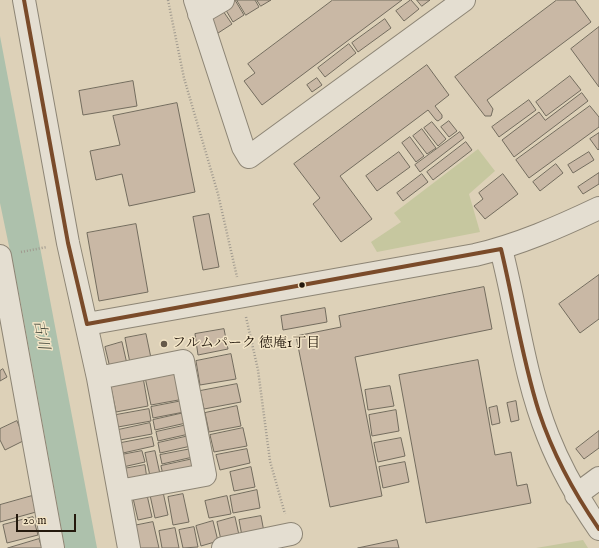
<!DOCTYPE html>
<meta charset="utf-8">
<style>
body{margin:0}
#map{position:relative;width:599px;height:548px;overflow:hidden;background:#ddd1b8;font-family:"IM FELL English",serif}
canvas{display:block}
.scale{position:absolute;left:16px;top:514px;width:60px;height:18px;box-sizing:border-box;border:2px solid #24190d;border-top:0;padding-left:5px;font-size:12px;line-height:14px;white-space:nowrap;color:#24190d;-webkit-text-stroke:3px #f3e5c7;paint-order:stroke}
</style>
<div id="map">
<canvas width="599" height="548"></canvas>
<div class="scale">20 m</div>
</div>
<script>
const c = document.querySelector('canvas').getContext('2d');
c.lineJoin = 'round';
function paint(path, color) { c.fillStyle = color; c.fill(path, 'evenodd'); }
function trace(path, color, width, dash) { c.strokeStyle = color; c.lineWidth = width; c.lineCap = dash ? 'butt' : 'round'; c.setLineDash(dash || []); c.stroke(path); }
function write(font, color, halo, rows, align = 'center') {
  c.font = font + ' "IM FELL English","Noto Serif JP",serif'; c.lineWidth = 3; c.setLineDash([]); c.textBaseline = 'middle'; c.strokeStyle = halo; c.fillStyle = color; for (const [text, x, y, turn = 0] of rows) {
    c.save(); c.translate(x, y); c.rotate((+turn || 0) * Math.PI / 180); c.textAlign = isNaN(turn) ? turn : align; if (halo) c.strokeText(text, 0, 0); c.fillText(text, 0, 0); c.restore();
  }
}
paint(new Path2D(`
 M478,149L495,171L469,194L480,232L377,252L371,242L401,222L394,213Z
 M583,540L588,548H536Z`), '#c6c79f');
paint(new Path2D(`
 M0,36L97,548H65L20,299L0,203Z`), '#adc1ac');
const building = new Path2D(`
 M235,0L244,15L233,22L224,7Z
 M237,0H255L259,7L246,15Z
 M257,0H271L261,6Z
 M333,0H402L262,105L244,81L255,73L248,64Z
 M411,0L419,9L404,21L396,11Z
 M417,0H430L422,6Z
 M557,0H575L591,22L487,100L493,109L491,116H485L455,77Z
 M221,8L232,24L215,35L208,24Z
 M385,19L391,28L358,52L352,43Z
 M599,27V87L571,49Z
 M349,44L356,53L325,77L318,68Z
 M427,65L449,95L435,106L442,115V118L438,121L436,120L428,110L340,176L372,219L341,242L313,204L320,198L294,164Z
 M570,76L581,90L546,116L536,102Z
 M317,78L322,85L312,92L307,85Z
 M133,81L137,106L83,115L79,91Z
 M582,93L588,101L514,157L502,140L539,112L545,120Z
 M529,100L536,110L499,137L492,127Z
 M177,103L195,192L129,206L122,174L96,180L90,151L120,145L113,116Z
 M590,106L599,117V127L529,178L516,160Z
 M449,121L457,131L449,137L441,127Z
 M432,122L446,139L438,146L424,128Z
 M422,129L436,148L427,154L413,136Z
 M460,132L464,138L420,172L415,165Z
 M599,133V149L598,150L590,139Z
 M410,137L424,156L416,162L402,143Z
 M466,142L472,150L433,180L427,172Z
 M399,152L410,167L377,191L366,176Z
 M589,152L594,160L573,173L568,165Z
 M556,164L563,173L540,191L533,182Z
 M599,173V184L583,194L578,187Z
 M422,174L428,182L403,201L397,193Z
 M503,174L518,194L485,219L474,206L483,199L479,193Z
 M209,214L219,267L203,270L193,217Z
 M136,224L148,292L99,301L87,233Z
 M599,275V319L580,333L559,304Z
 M484,287L492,329L355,357L382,496L330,507L296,336L341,327L339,316Z
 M325,308L327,322L283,330L281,316Z
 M224,329L228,349L198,355L195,334Z
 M146,334L151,358L130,363L125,338Z
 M122,342L127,364L110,368L105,347Z
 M231,354L236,379L200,385L196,361Z
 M478,360L495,455L511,452L517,486L527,484L531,503L426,523L399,375Z
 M3,369L7,377L0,381V371Z
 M178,370L184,399L151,405L145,377Z
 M143,377L148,406L116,412L110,383Z
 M237,384L241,402L204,409L200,391Z
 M390,386L394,406L368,410L365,390Z
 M182,401L184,412L153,418L151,407Z
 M516,401L519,420L511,422L507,403Z
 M237,406L241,426L209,432L205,413Z
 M497,406L500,423L492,425L489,408Z
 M149,409L151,421L118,427L116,415Z
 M396,410L399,431L372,436L369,415Z
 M184,413L186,423L155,430L153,420Z
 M17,421L25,440L5,450L0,440V429Z
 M150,423L152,434L120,440L118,430Z
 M187,425L189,434L158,441L156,432Z
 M243,428L247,446L214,452L210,435Z
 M599,431V448L584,459L576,449Z
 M189,436L191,446L160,453L158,443Z
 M152,437L154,446L123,453L121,443Z
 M401,438L405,456L378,462L374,443Z
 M191,449L193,457L162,464L160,455Z
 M247,449L250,463L220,470L216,455Z
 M142,451L145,462L123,467L121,455Z
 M155,451L160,474L150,476L145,453Z
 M193,459L195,468L163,475L161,466Z
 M405,462L409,482L383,488L379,467Z
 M145,465L147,479L125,483L123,469Z
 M251,467L255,487L234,491L230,472Z
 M257,490L260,508L233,513L230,496Z
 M163,492L168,515L155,518L150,495Z
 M183,494L189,522L173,525L168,497Z
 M147,495L152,517L138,520L133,498Z
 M32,496L36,512L0,522V505Z
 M227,496L231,514L209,518L205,501Z
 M261,516L264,532L242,536L239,520Z
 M33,517L38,535L7,543L3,525Z
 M235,517L239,535L221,540L217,522Z
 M213,521L218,541L201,546L196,526Z
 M153,522L159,548H138L133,526Z
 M194,527L198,547L183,548L179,530Z
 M175,528L179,548H162L159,531Z
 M39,539L42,548H8Z
 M397,540L399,548H358Z`);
paint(building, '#c9b8a5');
trace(building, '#736c5e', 1);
const minor = new Path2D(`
 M24,0L68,243L98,378L129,548
 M195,0L243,147L249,157L464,0
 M199,14L223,0
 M501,249C517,311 524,376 548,436C561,469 579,500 599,529
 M0,256L53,548
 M87,324L475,255C518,245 559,227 599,208
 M98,378L183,361L205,475L119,491
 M576,495L599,478
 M223,548L291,534`);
trace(minor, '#8d8575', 24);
trace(new Path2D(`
 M168,0L184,78L218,194L237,277
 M21,252L47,247
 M246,317L258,370L270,461L285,514`), '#a09a8f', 2.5, [1, 2]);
trace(minor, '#e4ded1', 22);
trace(new Path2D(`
 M24,0L68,243L87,324L501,249C514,303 522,359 539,412C553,454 574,493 599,529`), '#7a4b2a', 4);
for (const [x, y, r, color] of [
 [302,285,3.5,"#24190d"],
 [164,344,4,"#655949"]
]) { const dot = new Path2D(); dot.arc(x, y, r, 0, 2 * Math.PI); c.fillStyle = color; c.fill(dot); trace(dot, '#f3e5c7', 1.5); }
write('14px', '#24190d', '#f3e5c7', [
 ["フルムパーク 徳庵1丁目",172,344]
], 'left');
write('italic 15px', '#4d5143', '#f3e5c7', [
 ["古川",40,335,79]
]);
</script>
